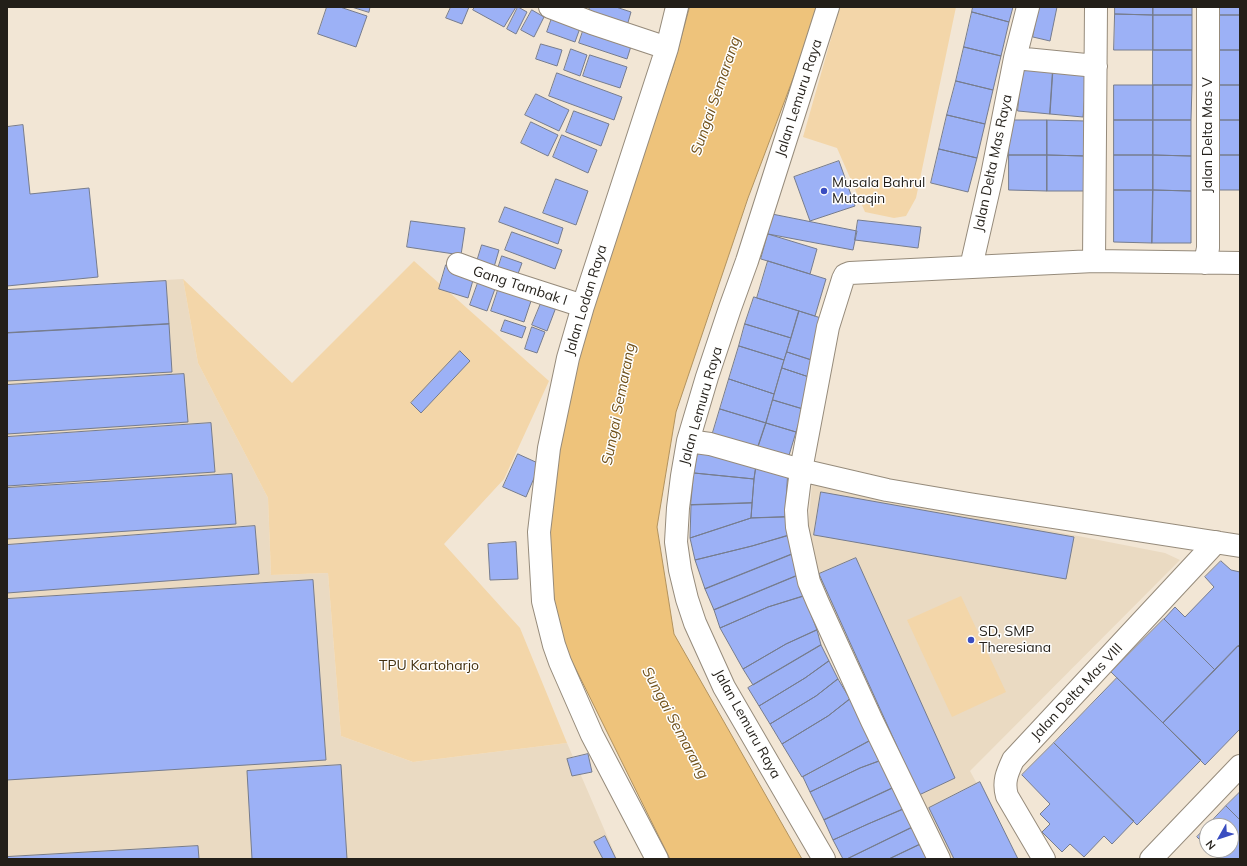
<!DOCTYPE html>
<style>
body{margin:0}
#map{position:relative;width:1247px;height:866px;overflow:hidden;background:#f2e6d5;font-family:Mulish,sans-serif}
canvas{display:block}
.frame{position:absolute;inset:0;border:8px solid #231f19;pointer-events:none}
.north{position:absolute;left:1199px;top:818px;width:40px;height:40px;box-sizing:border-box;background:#fff;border:1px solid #a7a5a3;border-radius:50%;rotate:231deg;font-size:11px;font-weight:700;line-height:16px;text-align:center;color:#231f19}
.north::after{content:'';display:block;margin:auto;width:14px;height:18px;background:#3a4dc0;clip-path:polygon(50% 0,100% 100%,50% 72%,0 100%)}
</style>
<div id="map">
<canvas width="1247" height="866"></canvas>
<div class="frame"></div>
<div class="north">N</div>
</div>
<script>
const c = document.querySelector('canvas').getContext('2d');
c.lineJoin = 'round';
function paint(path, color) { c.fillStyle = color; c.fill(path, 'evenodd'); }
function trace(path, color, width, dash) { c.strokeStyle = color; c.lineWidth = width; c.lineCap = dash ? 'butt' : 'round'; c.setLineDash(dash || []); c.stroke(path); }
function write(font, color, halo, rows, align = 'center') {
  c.font = font + ' Mulish,sans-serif'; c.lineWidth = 3; c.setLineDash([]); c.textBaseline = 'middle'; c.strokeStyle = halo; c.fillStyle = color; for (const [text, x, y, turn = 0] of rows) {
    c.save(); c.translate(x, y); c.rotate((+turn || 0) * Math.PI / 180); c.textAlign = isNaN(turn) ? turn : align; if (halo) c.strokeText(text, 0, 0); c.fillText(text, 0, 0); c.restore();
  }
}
paint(new Path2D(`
 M183,279L198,363L268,498L271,575L328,573L341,736L413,762L567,743L617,859H7V289Z
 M812,484L1165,553L1180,560L970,771L1018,859H946L820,594L807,539Z`), '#eadac2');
paint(new Path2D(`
 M840,7H956L916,198L906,216L894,218L865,212L837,148L803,137Z
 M414,261L549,381L504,479L444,544L520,628L567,743L413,762L341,736L328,573L271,575L268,498L198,363L183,279L292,383Z
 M961,596L1006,692L952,717L907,620Z`), '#f3d6a9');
const water = new Path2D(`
 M690,7H820L748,198L676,412L657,527L674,634L802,859H670L557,631L547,519L553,462L585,319L673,67Z`);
paint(water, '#eec37b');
trace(water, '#b1925e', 1);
const building = new Path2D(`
 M327,7H340L367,16L356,47L318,34Z
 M352,7H370L369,12Z
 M451,7H469L462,24L446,18Z
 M475,7H516L504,27L473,10Z
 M518,7L527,12L516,34L507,29Z
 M590,7H616L631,12L627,26L588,13Z
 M973,7H1013L1009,22L972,12Z
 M1039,7H1057L1050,41L1033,37Z
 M1115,7H1153V15L1115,14Z
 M1153,7H1192V15H1153Z
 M1218,7H1240V15H1218Z
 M532,10L544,17L534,37L521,30Z
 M972,12L1009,22L1001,56L964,47Z
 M1115,14L1153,15V50H1114Z
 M1153,15H1192V50H1153Z
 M1218,15H1240V50H1218Z
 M552,18L580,28L575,42L547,32Z
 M584,28L632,43L627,59L579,43Z
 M541,44L562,50L557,66L536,59Z
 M964,47L1001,56L993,90L956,81Z
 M571,49L587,55L580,76L564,70Z
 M1153,50H1192V85H1153Z
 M1218,50H1240V85H1218Z
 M590,55L627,67L620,88L583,76Z
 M1022,67L1053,69L1050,114L1018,111Z
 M1053,69L1087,72L1083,117L1050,114Z
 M557,73L622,97L614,120L549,96Z
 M956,81L993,90L985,124L947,115Z
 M1114,85H1153V120H1114Z
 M1153,85H1192L1191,120H1153Z
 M1218,85H1240V120H1217Z
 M536,94L569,110L559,131L525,115Z
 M574,111L609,124L601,146L566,132Z
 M947,115L985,124L977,158L939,149Z
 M1009,120H1047V155H1009Z
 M1047,120L1086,121V156L1047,155Z
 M1114,120H1153V155H1114Z
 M1153,120H1191V156L1153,155Z
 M1217,120H1240V155H1218Z
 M531,122L558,135L548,156L521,143Z
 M23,125L30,194L89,188L98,277L7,286V127Z
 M562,135L597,150L588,173L553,157Z
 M939,149L977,158L968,192L931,183Z
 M1009,155H1047V191L1009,190Z
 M1047,155L1086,156V191H1047Z
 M1114,155H1153V190H1114Z
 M1153,155L1191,156V191L1153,190Z
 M1218,155H1240V190H1218Z
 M839,161L855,206L810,221L794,177Z
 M556,179L588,191L576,225L543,213Z
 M1114,190H1153L1152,243L1114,242Z
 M1153,190L1191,191V243H1152Z
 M505,207L563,228L558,244L499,222Z
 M772,214L857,231L853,250L768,234Z
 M858,220L921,227L918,248L855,240Z
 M411,221L465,228L461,255L407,247Z
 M512,232L562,250L555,269L505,250Z
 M768,234L817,249L810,274L761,259Z
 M482,245L499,250L492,274L475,268Z
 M502,256L522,263L515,282L496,275Z
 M768,261L826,279L815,316L757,298Z
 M446,265L475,273L468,298L439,289Z
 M479,280L496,286L487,311L470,305Z
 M166,281L169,324L7,333V290Z
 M500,284L533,295L524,322L491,311Z
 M544,296L558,302L547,331L532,325Z
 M754,297L799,311L791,338L745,324Z
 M799,311L824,319L812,360L787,352Z
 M505,320L526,327L522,338L501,331Z
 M169,324L172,372L7,381V333Z
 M745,324L791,338L784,360L739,346Z
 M532,327L545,332L537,353L525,349Z
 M739,346L784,360L774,394L729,379Z
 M460,351L470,361L421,413L411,403Z
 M787,352L817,362L812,378L782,368Z
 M782,368L812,378L803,409L773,400Z
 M184,374L188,422L7,434V385Z
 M729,379L774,394L766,423L720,409Z
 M773,400L803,409L796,432L766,423Z
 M720,409L766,423L756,453L711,439Z
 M211,423L215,472L7,486V437Z
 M766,423L796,432L787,462L756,453Z
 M699,446L757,460L754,479L694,473Z
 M518,454L540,464L526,497L503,487Z
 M757,460L788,469L785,517L751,518L754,479Z
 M694,473L754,479L752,503L691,505Z
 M232,474L236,524L7,539V488Z
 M821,492L1074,537L1066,579L814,535Z
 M752,503L751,518L690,538L691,505Z
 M785,517L790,535L752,546L695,560L690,538L751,518Z
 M255,526L259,574L7,593V545Z
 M790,535L795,553L705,589L695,560L752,546Z
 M516,542L518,579L490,580L488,544Z
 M795,553L801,574L714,610L705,589Z
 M856,558L955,778L919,795L819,574Z
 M1221,561L1231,570L1240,572V644L1215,670L1164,619L1175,607L1185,617L1214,587L1205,577Z
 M801,574L804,596L768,607L720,628L714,610Z
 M313,580L326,760L7,780V599Z
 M804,596L817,630L786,644L743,669L720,628L768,607Z
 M1164,619L1215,670L1163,723L1111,672Z
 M817,630L821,645L753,685L743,669L786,644Z
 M821,645L829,661L805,678L759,706L748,688Z
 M1238,646L1240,648V729L1205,765L1163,723Z
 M829,661L838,679L816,696L770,724L759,706L805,678Z
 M1117,678L1201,760L1137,825L1054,743Z
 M838,679L850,699L828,716L782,744L770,724L816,696Z
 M850,699L875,738L802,777L782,744L828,716Z
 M875,738L885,759L860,768L810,792L803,777Z
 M1054,743L1134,821L1112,844L1104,836L1084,857L1070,844L1062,852L1042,832L1050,824L1040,814L1050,804L1022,775Z
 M588,754L592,772L572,776L567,759Z
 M885,759L897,786L824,820L810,792L860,768Z
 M341,765L347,859H252L247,771Z
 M980,782L1018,859H954L929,808Z
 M897,786L906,808L868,824L833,840L824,820Z
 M1240,792V820L1226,806Z
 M1226,806L1240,820V859H1219L1210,850H1231V826H1207V847L1197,837Z
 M906,808L917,825L847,859H843L833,840L868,824Z
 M917,825L925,842L889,859H847Z
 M605,836L616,859H603L594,842Z
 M925,842L934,859H889Z
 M198,846L199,859H7V857Z`);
paint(building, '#9cb1f6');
trace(building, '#767c8d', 1);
const minor = new Path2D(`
 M550,7L592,23L667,48
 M1028,7L1015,58L1096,66
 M1094,261L1096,7
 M1205,263L1208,248V7
 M458,264L496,278L583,306
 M971,267L992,175L1015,58
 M688,441L710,444L801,470L887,490L969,504L1240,546
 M657,859L592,735L560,662L554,645L543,601L539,532L549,448L568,358L583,306L667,48L677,7
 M824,859L724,687L695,623L687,599L680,570L676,542L678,508L682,476L688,441L707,377L730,308L747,261L828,7
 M939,859L872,721L818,603L809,582L797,527L796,510L801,470L828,327L843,279L845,275L850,273L1094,261L1240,263
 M1044,859L1007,796C1003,782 1007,773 1013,760L1216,542
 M1151,859L1240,766`);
trace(minor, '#968b7b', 24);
trace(minor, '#fff', 22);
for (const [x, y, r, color] of [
 [824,191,4,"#3a4dc0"],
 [971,640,4,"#3a4dc0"]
]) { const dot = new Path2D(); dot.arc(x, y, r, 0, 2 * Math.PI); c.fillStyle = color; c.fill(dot); trace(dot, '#fff', 1.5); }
write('14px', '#231f19', '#fff', [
 ["Jalan Lemuru Raya",799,98,-72],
 ["Jalan Delta Mas V",1208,135,-90],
 ["Jalan Delta Mas Raya",993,163,-78],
 ["Gang Tambak I",520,286,18],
 ["Jalan Lodan Raya",586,300,-73],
 ["Jalan Lemuru Raya",701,406,-74],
 ["Jalan Delta Mas VIII",1077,692,-47],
 ["Jalan Lemuru Raya",747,724,61]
]);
write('14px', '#231f19', '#fff', [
 ["Musala Bahrul",832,183],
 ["Mutaqin",832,199],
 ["SD, SMP",979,632],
 ["Theresiana",979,648]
], 'left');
write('14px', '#412f0f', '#fff', [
 ["TPU Kartoharjo",429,666]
]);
write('italic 15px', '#6f511c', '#fff', [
 ["Sungai Semarang",716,96,-71],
 ["Sungai Semarang",619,404,-79],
 ["Sungai Semarang",675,723,62]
]);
</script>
